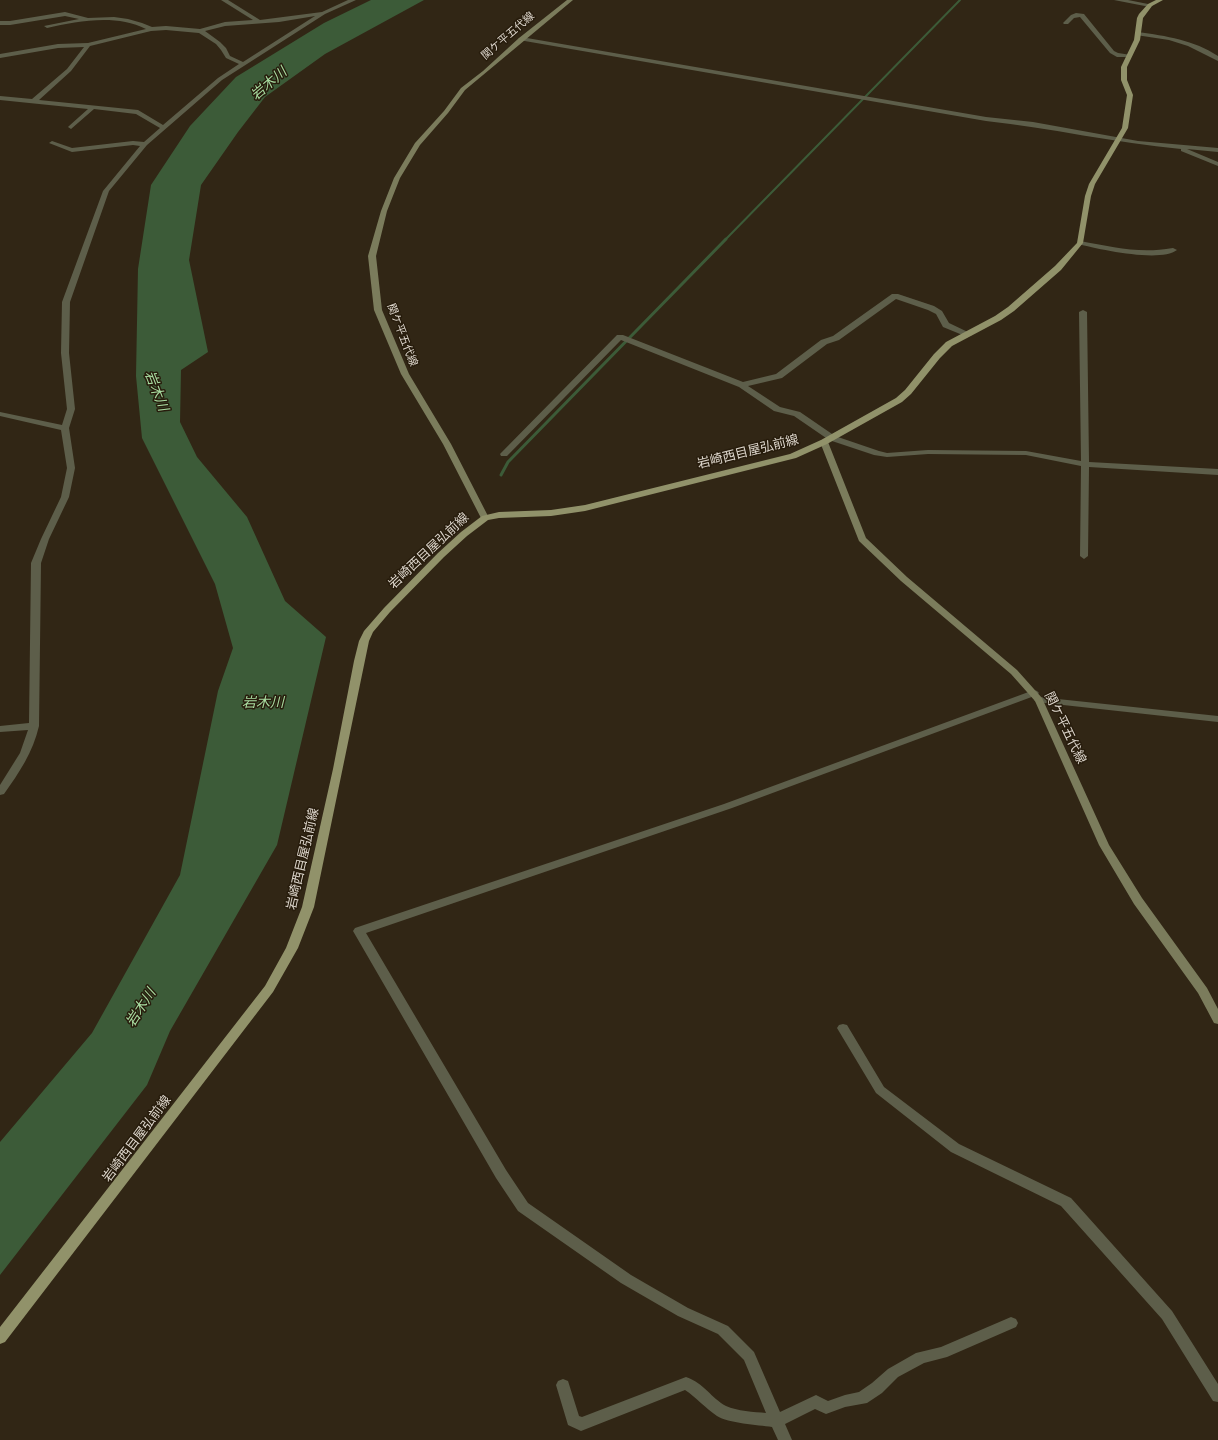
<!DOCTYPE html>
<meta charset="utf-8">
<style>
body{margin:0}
canvas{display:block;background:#312615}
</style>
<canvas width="1218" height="1440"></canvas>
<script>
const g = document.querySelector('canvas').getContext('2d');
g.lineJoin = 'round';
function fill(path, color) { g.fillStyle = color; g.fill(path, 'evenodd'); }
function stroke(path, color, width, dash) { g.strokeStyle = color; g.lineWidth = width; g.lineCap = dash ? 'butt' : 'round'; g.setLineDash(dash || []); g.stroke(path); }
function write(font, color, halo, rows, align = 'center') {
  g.font = font + ' "Noto Sans","Noto Sans JP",sans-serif'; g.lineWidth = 3; g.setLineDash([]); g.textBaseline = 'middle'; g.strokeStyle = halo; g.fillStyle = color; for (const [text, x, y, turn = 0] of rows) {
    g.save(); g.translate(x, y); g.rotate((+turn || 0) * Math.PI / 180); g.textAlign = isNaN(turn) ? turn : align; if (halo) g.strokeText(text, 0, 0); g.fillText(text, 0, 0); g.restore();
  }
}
const water = new Path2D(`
 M 371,0 L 424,0 L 325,54 L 265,97 L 238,132 L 201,185 L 189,260 L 208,352 L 181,370 L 180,422 L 197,457 L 247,517 L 285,601 L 326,637 L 277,845 L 170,1031 L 147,1085 L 0,1275 L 0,1142 L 92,1033 L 180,875 L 218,691 L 233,648 L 215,584 L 142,438 L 136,376 L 138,269 L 151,185 L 190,126 L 236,77 L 324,23 Z`);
const streamFar1 = new Path2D(`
 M 725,240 L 960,0`);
const stream = new Path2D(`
 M 501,475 L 508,462 L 726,239`);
const street = new Path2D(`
 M 221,0 L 228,0 L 260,20 L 322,12 L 348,0 L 356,0 L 325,14 L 222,80 L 147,145 L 109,191 L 70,302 L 69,353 L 75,409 L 69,428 L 75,468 L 69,497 L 49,539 L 41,563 L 39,726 C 33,752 19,773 4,794 L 0,795 L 0,785 L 20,753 L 28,730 L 0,732 L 0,726 L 29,723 L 31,563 L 41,539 L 61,497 L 67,468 L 61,430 L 0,416 L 0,412 L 62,425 L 67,409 L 61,353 L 62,302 L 103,191 L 140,146 L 133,145 L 72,152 L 49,143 L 52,141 L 72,148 L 133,141 L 144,142 L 160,128 L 136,114 L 94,109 L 71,129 L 68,127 L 69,126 L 88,109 L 0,100 L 0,96 L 32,99 L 67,69 L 84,47 L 58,48 L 0,58 L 0,54 L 58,44 L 88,43 L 146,29 C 116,14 78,21 47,28 L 44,26 L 79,19 L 65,16 L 10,25 L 0,25 L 0,21 L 10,21 L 65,12 L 88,18 L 114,17 L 128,19 L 142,23 L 152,27 L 166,26 L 200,29 L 225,22 L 253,20 ZM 315,16 L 243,62 L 230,56 L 226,48 L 220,42 L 205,31 L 225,26 L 279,22 ZM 166,30 L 199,33 L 216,44 L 221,50 L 226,58 L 239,64 L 218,78 L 163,125 L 138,110 L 39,100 L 71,71 L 90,46 L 151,31 Z
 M 1114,0 L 1128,0 L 1153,5 L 1150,7 Z
 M 1076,13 L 1084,14 L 1114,51 L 1118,53 L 1131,55 L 1131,57 L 1117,57 L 1110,53 L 1080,17 L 1074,18 L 1068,24 L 1064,24 L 1063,23 L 1071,15 Z
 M 1138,32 C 1166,36 1194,40 1218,56 L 1218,61 L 1188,46 L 1169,40 L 1136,35 L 1136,33 Z
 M 521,37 L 986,117 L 1033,122 L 1138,141 L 1218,148 L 1218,152 L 1187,149 L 1218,162 L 1218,166 L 1181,151 L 1181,149 C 1115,143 1051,128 986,121 L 519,40 L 518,39 Z
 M 1080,241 C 1113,247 1139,254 1173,248 L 1177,250 C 1160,263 1098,249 1078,244 L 1077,243 Z
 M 892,294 L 898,294 L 934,306 L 942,311 L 949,323 L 972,334 L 971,336 L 965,336 L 943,327 L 936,314 L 928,310 L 896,299 L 839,340 L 827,344 L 782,378 L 748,386 L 780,407 L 800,412 L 835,436 L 879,451 L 887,453 L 928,450 L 1026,451 L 1081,461 L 1079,312 L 1083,310 L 1087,312 L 1089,462 L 1218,469 L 1218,475 L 1089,467 L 1088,556 L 1084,559 L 1080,556 L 1081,466 L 1026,455 L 928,454 L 887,457 L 874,455 L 829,440 L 794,416 L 774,411 L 739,387 L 621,340 L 507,456 L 501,456 L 500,454 L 617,335 L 623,335 L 743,382 L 776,374 L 821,340 L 833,336 Z
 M 1034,690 L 1037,691 L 1039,693 L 1037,695 L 732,808 L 366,933 L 506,1170 L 528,1203 L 631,1275 L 688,1308 L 728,1326 L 754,1352 L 780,1412 L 816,1395 L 828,1401 L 845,1395 L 859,1392 L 872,1383 L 888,1369 L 916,1353 L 941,1347 L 1011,1317 L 1016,1319 L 1018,1323 L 1016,1327 L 947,1357 L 924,1363 L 898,1377 L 882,1393 L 867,1403 L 845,1407 L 826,1414 L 815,1409 L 785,1424 L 792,1440 L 778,1440 L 772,1427 C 758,1425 728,1423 717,1416 C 705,1408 696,1397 685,1390 L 581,1431 L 568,1425 L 556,1385 L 558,1381 L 563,1379 L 568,1381 L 579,1416 L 582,1417 L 686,1377 C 704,1383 711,1398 726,1406 C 737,1411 754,1412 766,1413 L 744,1360 L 718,1334 L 678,1316 L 621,1283 L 518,1211 L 496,1178 L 353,931 L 355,928 L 724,804 Z
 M 1039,697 L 1218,716 L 1218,722 L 1036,702 L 1034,700 L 1036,698 Z
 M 843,1024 L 847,1025 L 884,1087 L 959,1144 L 1071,1198 L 1172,1311 L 1218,1384 L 1218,1402 L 1213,1401 L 1162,1319 L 1061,1206 L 951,1152 L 876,1093 L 837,1028 L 839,1025 Z`);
const secondary = new Path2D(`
 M 567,0 L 573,0 L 465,90 L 448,113 L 420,145 L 400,178 L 387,211 L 376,256 L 382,310 L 409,374 L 451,444 L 489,518 L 485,521 L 481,518 L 443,444 L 401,374 L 374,310 L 368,256 L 381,211 L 394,178 L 415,143 L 444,111 L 461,88 L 483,71 L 519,38 Z
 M 821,440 L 824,440 L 828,442 L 866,538 L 907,577 L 1017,670 L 1042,698 L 1109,845 L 1142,898 L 1207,988 L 1218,1009 L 1218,1024 L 1214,1023 L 1198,993 L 1134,904 L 1099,845 L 1035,701 L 1011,674 L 901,581 L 859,541 L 820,442 Z`);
const primary = new Path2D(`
 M 1156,0 L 1163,0 L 1152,6 L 1143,18 L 1140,40 L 1127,67 L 1127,80 L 1133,95 L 1128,128 L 1095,184 L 1091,196 L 1083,243 L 1061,270 L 1014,311 L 1001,320 L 952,346 L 940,358 L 911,394 L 902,402 L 827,444 L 796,458 L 585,511 L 551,516 L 499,518 L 488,520 L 467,536 L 444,557 L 390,612 L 373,632 L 369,641 L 314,907 L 298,948 L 273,992 L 5,1342 L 0,1344 L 0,1327 L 265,986 L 286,948 L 302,907 L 333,769 L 354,661 L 359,641 L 364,631 L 384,608 L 438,553 L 461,532 L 482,516 L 499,512 L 551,510 L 585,505 L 790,454 L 821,440 L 896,398 L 905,390 L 934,354 L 946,342 L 995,316 L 1008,307 L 1055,266 L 1077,243 L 1085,196 L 1089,184 L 1122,128 L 1127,95 L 1121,80 L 1121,67 L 1134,40 L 1137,18 L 1139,14 L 1148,4 Z`);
const farStreetnames = [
 ["関ケ平五代線",508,36,-41],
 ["関ケ平五代線",402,335,69]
];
const streetNames = [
 ["岩崎西目屋弘前線",748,452,-14],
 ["岩崎西目屋弘前線",429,551,-43],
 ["関ケ平五代線",1065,728,64],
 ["岩崎西目屋弘前線",303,859,-77],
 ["岩崎西目屋弘前線",137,1139,-53]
];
const waterNames = [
 ["岩木川",269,84,-41],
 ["岩木川",156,391,69],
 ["岩木川",263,703],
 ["岩木川",141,1008,-57]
];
fill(water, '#3c5b38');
stroke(streamFar1, '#3c5b38', 2);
stroke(stream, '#3c5b38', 3);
fill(street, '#5d5e4a');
fill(secondary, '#7b7c5c');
fill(primary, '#91926a');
write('11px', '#ddd6cc', '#271c0c', farStreetnames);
write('13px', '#ddd6cc', '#271c0c', streetNames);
write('italic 14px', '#a8dca0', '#271c0c', waterNames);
</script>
